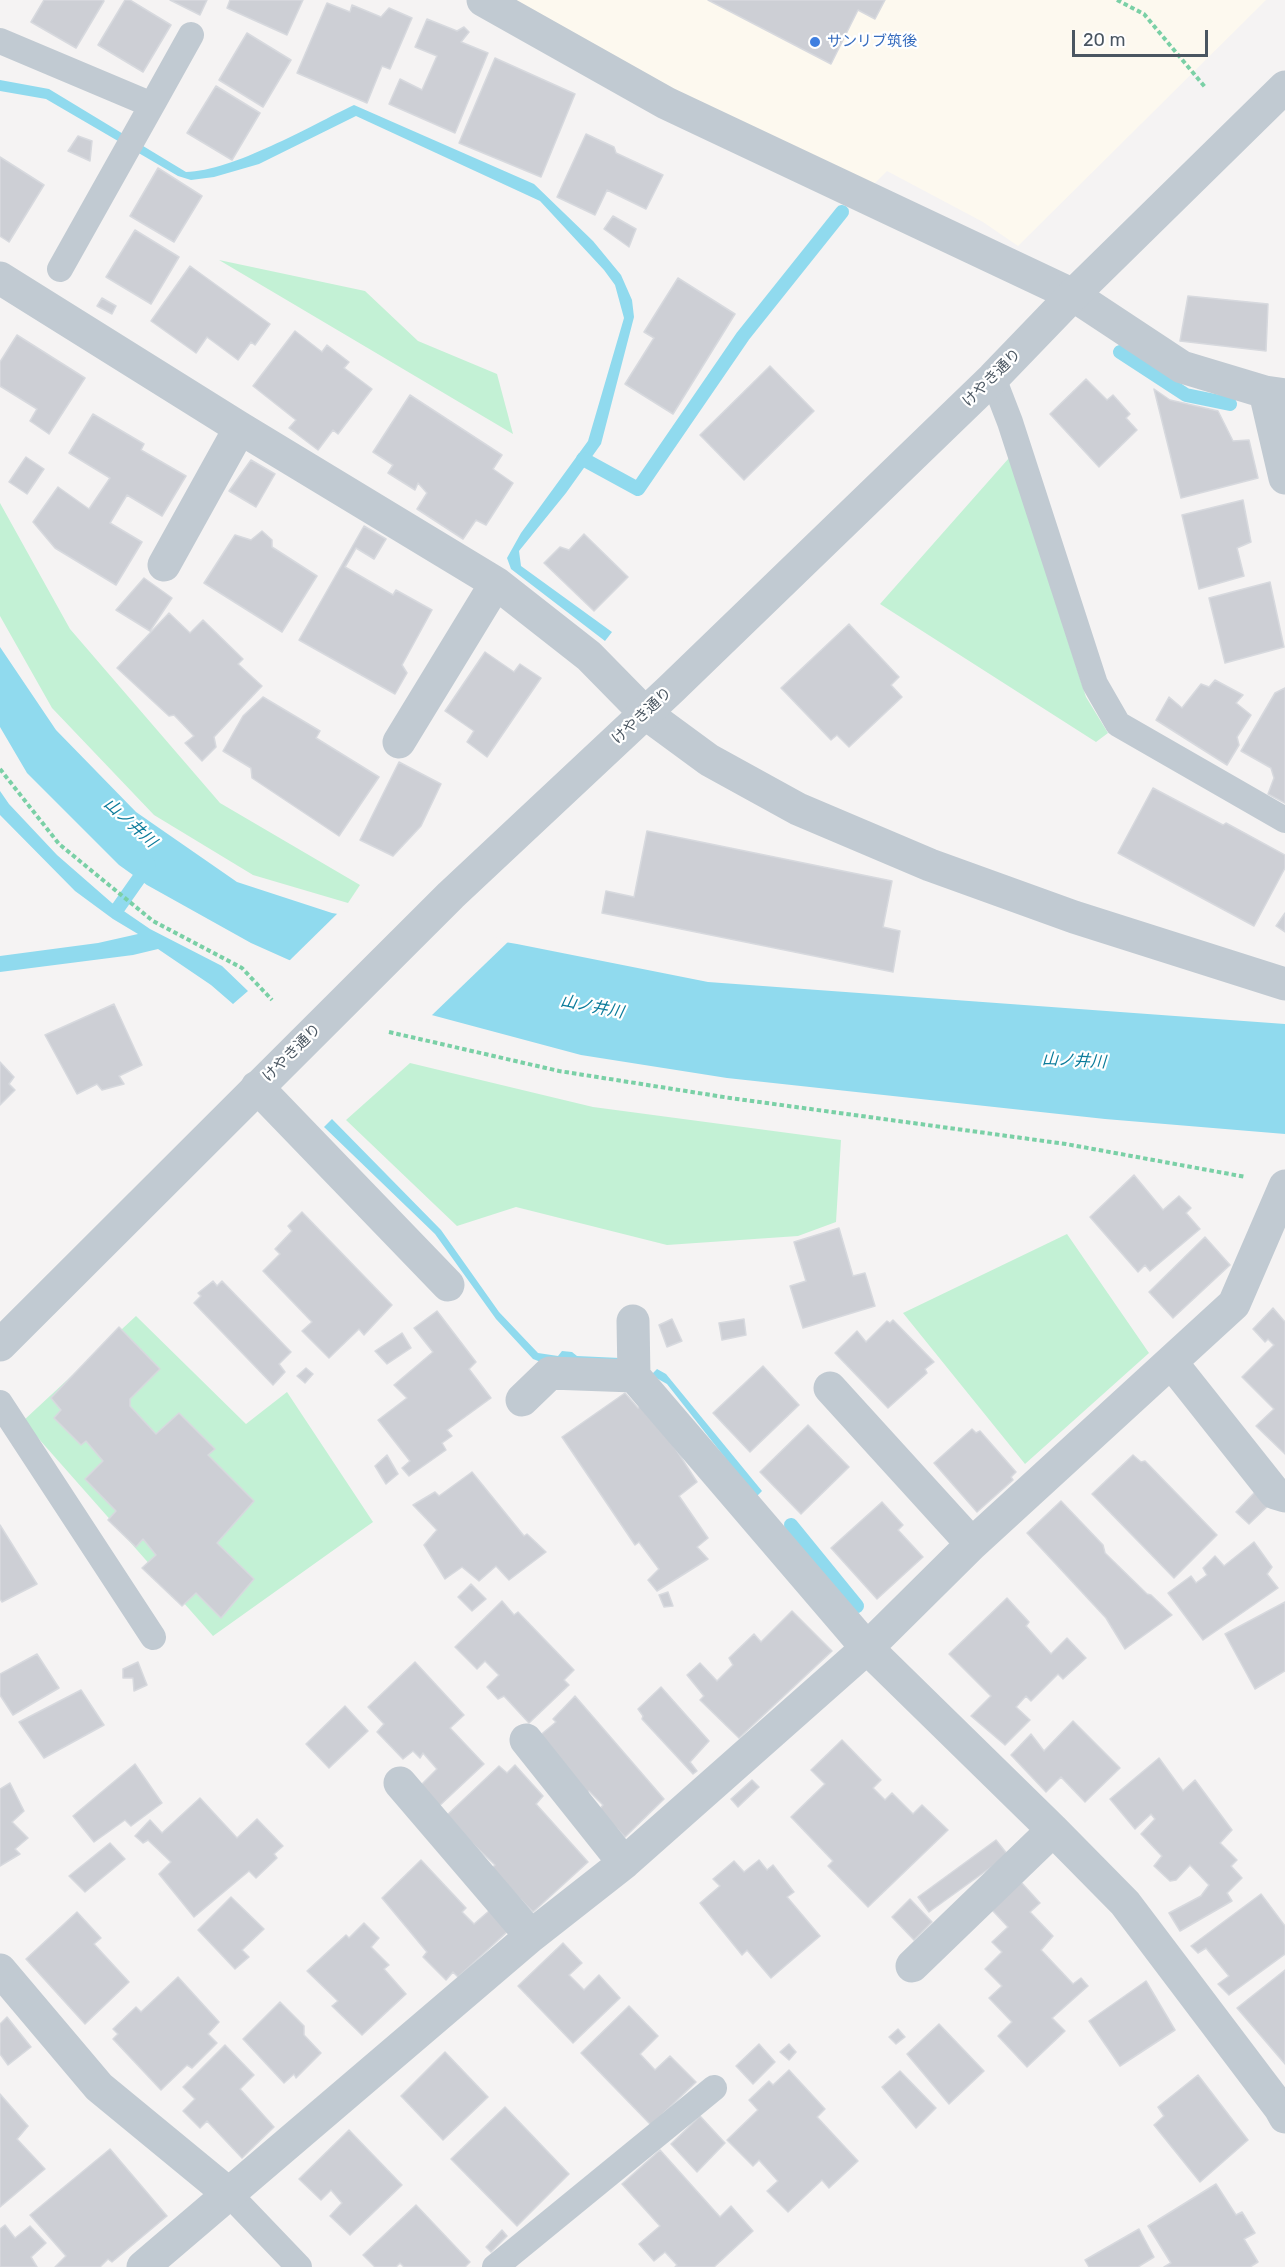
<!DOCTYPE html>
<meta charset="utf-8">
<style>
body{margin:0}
#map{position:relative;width:1285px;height:2267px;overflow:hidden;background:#f5f3f3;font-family:Rubik,sans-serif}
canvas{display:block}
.scale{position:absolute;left:1072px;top:30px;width:136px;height:27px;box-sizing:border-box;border:3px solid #4a5661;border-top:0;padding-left:8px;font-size:18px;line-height:21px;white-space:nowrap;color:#4a5661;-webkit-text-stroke:4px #fff;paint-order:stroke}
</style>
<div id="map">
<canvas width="1285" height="2267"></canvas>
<div class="scale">20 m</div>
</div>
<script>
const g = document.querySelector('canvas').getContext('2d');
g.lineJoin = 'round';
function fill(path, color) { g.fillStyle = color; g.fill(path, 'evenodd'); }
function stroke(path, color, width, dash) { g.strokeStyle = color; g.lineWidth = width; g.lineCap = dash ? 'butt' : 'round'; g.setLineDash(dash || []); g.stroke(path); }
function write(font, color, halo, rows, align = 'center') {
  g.font = font + ' Rubik,"Noto Sans JP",sans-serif'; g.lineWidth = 4.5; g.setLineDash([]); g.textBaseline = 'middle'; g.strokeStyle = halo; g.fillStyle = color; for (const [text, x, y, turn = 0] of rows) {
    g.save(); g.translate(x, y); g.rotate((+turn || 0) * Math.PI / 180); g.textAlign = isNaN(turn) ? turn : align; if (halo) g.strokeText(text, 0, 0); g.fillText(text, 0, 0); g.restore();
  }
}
const commercial = new Path2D(`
 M 512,0 L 1266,0 L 1018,246 L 983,222 L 887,171 L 871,187 L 659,82 Z`);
const green = new Path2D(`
 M 219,260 L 365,291 L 418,341 L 497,374 L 513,434 Z
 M 1009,458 L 1086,697 L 1108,733 L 1096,742 L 880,604 Z
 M 0,503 L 70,629 L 220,803 L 360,885 L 348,903 L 253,875 L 154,815 L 52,708 L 0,616 Z
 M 410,1063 L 593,1107 L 841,1140 L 836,1222 L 798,1236 L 667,1245 L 516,1207 L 457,1226 L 346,1120 Z
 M 1067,1234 L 1149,1353 L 1025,1464 L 903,1313 Z
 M 136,1316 L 246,1424 L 287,1392 L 373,1522 L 213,1636 L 23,1421 Z`);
const water = new Path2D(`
 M 0,80 L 49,89 L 186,172 C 233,171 310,126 354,105 L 534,184 L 593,241 L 621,275 L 632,300 L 634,317 L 601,444 L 566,493 L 519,551 L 521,566 L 612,632 L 605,641 L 511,569 L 507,558 L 521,533 L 588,441 L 624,318 L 615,285 L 604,270 L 540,201 L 356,116 L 259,164 L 214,177 L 191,180 L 178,176 L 46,99 L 0,91 Z
 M 0,647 L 56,730 L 136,812 L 237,882 L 332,913 L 517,944 L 708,982 L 1285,1024 L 1285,1134 L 1105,1119 L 727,1078 L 581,1055 L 383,1002 L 251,943 L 147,885 L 119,865 L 27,773 L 0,727 Z
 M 0,791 L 9,804 L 57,855 L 112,903 L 150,929 L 222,966 L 248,991 L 233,1004 L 211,985 L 158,949 L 133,955 L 0,972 L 0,956 L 98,943 L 138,934 L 113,919 L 75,891 L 0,815 Z
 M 332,1119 L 441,1230 L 499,1312 L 538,1353 L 558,1356 L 562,1351 L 572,1352 L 577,1356 L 620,1358 L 620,1364 L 546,1364 L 533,1359 L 496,1319 L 435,1234 L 324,1127 Z
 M 657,1369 L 666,1374 L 762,1491 L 756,1497 L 667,1384 L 651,1375 Z`);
const pier = new Path2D(`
 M 340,911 L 510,940 L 430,1017 L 382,1005 L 288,962 Z`);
const stream = new Path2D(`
 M 1120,352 L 1186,395 L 1230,404
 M 583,459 L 638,489 L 743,336 L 842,212
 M 116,911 L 149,864
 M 791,1525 L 857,1606`);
const building = new Path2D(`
 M 44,0 L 102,0 L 104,1 L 76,48 L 31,22 Z
 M 125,0 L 130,0 L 171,25 L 143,72 L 98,45 Z
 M 170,0 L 207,0 L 200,15 Z
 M 230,0 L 303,0 L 287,35 L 227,8 Z
 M 708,0 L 885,0 L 875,19 L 858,10 L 831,64 Z
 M 327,3 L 350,12 L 352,5 L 381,17 L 389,8 L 412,18 L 390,69 L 382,66 L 367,103 L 297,73 Z
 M 427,19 L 457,31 L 464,27 L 469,32 L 461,42 L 488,53 L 455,133 L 389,104 L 400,79 L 422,90 L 437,56 L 415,47 Z
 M 247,33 L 291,60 L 263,107 L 219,80 Z
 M 495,58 L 575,94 L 541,177 L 459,143 Z
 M 216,86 L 260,113 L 232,160 L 187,133 Z
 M 586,134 L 614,147 L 616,153 L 663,175 L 646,209 L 607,190 L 595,215 L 557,197 Z
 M 78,136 L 92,141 L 90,161 L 68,151 Z
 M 0,157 L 44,185 L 9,242 L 0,236 Z
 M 158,168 L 202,196 L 174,242 L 130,216 Z
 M 613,216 L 636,229 L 629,247 L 604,229 Z
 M 135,230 L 179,257 L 151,304 L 106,277 Z
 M 190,266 L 270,324 L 255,345 L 251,342 L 238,360 L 207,337 L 196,353 L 151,321 Z
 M 678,278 L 735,314 L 673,414 L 625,384 L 654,338 L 644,332 Z
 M 1188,296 L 1268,304 L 1266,351 L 1180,341 Z
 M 102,298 L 116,306 L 112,314 L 97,306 Z
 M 295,331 L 322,352 L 327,345 L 349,362 L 344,368 L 372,389 L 338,434 L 333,430 L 318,450 L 289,428 L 296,420 L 253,386 Z
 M 17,335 L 85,378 L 49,434 L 30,421 L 37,409 L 0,386 L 0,362 Z
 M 770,366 L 814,411 L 744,480 L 700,435 Z
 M 1086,379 L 1107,400 L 1113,395 L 1130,414 L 1126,418 L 1137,430 L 1099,467 L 1050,414 Z
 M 1154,389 L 1170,400 L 1218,411 L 1233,441 L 1249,440 L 1258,478 L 1181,498 Z
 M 410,395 L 502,455 L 493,469 L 513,483 L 486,525 L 476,520 L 463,539 L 417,509 L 427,493 L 418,483 L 415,490 L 388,473 L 393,465 L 373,452 Z
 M 93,414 L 144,444 L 141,450 L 186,476 L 162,516 L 127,495 L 110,523 L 142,542 L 116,585 L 55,548 L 33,522 L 58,487 L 89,509 L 110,478 L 69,453 Z
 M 26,457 L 44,469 L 27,494 L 9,482 Z
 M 251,460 L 275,474 L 256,507 L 229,491 Z
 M 1243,500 L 1251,542 L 1237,548 L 1244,576 L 1199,589 L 1182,515 Z
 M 364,526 L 386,539 L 374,559 L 356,548 L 345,567 L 393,595 L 396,590 L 432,610 L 402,665 L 407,673 L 395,694 L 299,640 Z
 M 262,531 L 272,540 L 272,547 L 317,576 L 282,632 L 204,583 L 235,535 L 251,540 Z
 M 584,534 L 628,577 L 594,611 L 544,563 L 560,547 L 569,550 Z
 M 144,578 L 172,598 L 150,631 L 116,610 Z
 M 1270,582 L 1284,647 L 1225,663 L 1209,598 Z
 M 169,613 L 190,633 L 203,620 L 243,659 L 238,664 L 262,686 L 214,737 L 216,747 L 202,761 L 185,743 L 194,736 L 174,715 L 169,716 L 117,668 Z
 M 849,624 L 899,677 L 891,685 L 902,697 L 849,747 L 837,735 L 831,740 L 781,688 Z
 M 485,652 L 514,672 L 520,664 L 541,678 L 487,757 L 467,742 L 474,731 L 445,711 Z
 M 1215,680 L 1243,695 L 1236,703 L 1251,715 L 1237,737 L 1239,745 L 1227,765 L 1156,720 L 1169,697 L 1182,708 L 1201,684 L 1209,687 Z
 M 1285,688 L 1285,803 L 1268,794 L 1274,778 L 1271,768 L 1241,751 L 1275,693 Z
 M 263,697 L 320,731 L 316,738 L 379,777 L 339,836 L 252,778 L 251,768 L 223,751 L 243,716 Z
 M 399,762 L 441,784 L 421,826 L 393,856 L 360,840 Z
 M 1153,788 L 1223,825 L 1226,823 L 1285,855 L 1285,868 L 1254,926 L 1118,853 Z
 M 647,831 L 892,881 L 883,927 L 900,931 L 893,972 L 602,913 L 606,891 L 634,897 Z
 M 1285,913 L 1285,932 L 1276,926 Z
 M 114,1004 L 142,1065 L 119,1076 L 124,1084 L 102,1090 L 97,1084 L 77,1094 L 45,1035 Z
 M 0,1062 L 14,1077 L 9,1084 L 15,1090 L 0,1105 Z
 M 1134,1175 L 1163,1210 L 1179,1196 L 1191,1208 L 1186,1213 L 1200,1229 L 1150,1271 L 1145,1265 L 1138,1272 L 1090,1217 Z
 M 302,1212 L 392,1305 L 364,1335 L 359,1329 L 329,1358 L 302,1331 L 312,1322 L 263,1271 L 280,1254 L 275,1249 L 292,1231 L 288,1226 Z
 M 839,1228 L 853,1276 L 865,1273 L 875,1306 L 803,1328 L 790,1286 L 806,1281 L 794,1242 Z
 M 1205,1237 L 1230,1265 L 1173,1318 L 1149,1292 Z
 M 213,1281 L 217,1286 L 222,1281 L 291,1352 L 279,1364 L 285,1372 L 273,1385 L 194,1303 L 201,1296 L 198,1293 Z
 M 1273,1308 L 1285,1322 L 1285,1454 L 1256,1426 L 1274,1409 L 1242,1377 L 1274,1345 L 1268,1339 L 1265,1342 L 1253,1329 Z
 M 437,1311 L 476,1362 L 469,1369 L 491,1398 L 447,1430 L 452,1436 L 442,1443 L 446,1450 L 409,1476 L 402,1468 L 410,1461 L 378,1420 L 407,1398 L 394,1385 L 433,1352 L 414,1328 Z
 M 672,1319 L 682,1341 L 667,1347 L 659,1325 Z
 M 744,1319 L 746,1335 L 722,1340 L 719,1323 Z
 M 893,1320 L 934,1362 L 925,1369 L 927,1373 L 888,1408 L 835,1353 L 857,1331 L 866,1342 L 887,1321 L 890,1323 Z
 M 119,1327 L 160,1369 L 130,1399 L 130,1406 L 156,1434 L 179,1413 L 215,1449 L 208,1455 L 254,1501 L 217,1543 L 254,1579 L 221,1618 L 196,1593 L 182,1606 L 142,1568 L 156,1555 L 143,1539 L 136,1547 L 108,1520 L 116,1511 L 85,1479 L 103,1461 L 86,1441 L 81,1445 L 54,1418 L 61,1410 L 51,1398 Z
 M 402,1333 L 411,1348 L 387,1364 L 375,1351 Z
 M 763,1366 L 799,1405 L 750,1452 L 713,1413 Z
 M 306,1368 L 313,1374 L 305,1383 L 297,1376 Z
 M 625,1393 L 638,1408 L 646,1403 L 697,1482 L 679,1496 L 708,1538 L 697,1547 L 708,1559 L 657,1591 L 648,1580 L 659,1569 L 639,1542 L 635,1545 L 562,1437 Z
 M 808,1425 L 849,1467 L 801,1514 L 760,1472 Z
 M 972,1429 L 976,1433 L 980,1431 L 1016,1472 L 1011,1477 L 1013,1480 L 977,1512 L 934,1463 Z
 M 387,1455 L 398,1474 L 386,1484 L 375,1466 Z
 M 1133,1455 L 1141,1462 L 1145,1461 L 1217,1535 L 1174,1578 L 1092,1494 Z
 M 472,1472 L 524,1536 L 527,1534 L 546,1552 L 509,1580 L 496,1566 L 479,1581 L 462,1567 L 445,1579 L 424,1545 L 437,1530 L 413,1505 L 435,1492 L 439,1496 Z
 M 1256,1491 L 1270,1504 L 1249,1524 L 1236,1512 Z
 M 1061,1501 L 1103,1545 L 1105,1553 L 1147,1594 L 1151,1595 L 1172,1615 L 1125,1649 L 1106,1618 L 1027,1533 Z
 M 882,1502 L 903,1525 L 898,1530 L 923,1557 L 877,1599 L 831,1548 Z
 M 0,1525 L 37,1584 L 2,1602 L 0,1599 Z
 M 1254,1542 L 1272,1567 L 1267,1574 L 1278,1588 L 1203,1640 L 1168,1593 L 1191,1576 L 1196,1583 L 1207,1575 L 1203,1568 L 1215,1556 L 1224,1566 Z
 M 471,1584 L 486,1599 L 472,1611 L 458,1597 Z
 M 668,1592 L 673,1606 L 664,1607 L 659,1595 Z
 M 1007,1598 L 1029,1622 L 1026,1626 L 1051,1654 L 1067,1638 L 1086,1658 L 1063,1679 L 1058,1674 L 1031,1701 L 1026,1696 L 1016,1707 L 1030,1720 L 1005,1745 L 971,1716 L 991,1696 L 949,1654 Z
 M 502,1601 L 514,1615 L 518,1612 L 574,1670 L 564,1680 L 569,1685 L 529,1723 L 504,1696 L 498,1699 L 487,1687 L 499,1675 L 485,1661 L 477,1669 L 455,1647 Z
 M 1285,1602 L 1285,1671 L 1255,1689 L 1225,1634 Z
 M 792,1611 L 832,1651 L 739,1738 L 700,1700 L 704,1696 L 687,1675 L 700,1663 L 717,1681 L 733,1665 L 729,1658 L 754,1634 L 761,1642 Z
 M 37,1654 L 59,1688 L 13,1715 L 0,1695 L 0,1674 Z
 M 138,1662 L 147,1685 L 134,1691 L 133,1678 L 123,1678 L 123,1669 Z
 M 415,1662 L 464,1715 L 450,1728 L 484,1764 L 437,1808 L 419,1787 L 437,1769 L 423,1753 L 420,1758 L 413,1751 L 403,1759 L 377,1732 L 384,1724 L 368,1707 Z
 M 661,1687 L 709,1741 L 690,1762 L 697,1771 L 693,1774 L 642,1719 L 643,1716 L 638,1709 Z
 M 81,1690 L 104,1725 L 44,1758 L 19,1722 Z
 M 575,1696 L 664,1799 L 625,1837 L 599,1810 L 603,1805 L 589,1791 L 585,1796 L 538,1737 L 556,1722 L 553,1719 Z
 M 345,1706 L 368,1731 L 329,1768 L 306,1744 Z
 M 1073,1721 L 1120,1768 L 1085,1802 L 1061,1777 L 1046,1792 L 1011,1755 L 1031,1734 L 1044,1751 Z
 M 842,1740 L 881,1780 L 873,1788 L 885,1800 L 892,1793 L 913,1814 L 922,1805 L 948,1830 L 868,1907 L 828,1866 L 833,1861 L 791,1817 L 825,1784 L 811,1770 Z
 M 1159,1758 L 1183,1791 L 1195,1780 L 1232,1830 L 1220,1843 L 1237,1860 L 1231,1866 L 1242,1878 L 1227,1893 L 1232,1901 L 1180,1931 L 1169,1913 L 1201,1896 L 1209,1885 L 1190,1865 L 1176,1880 L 1170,1881 L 1154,1866 L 1162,1856 L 1141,1834 L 1155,1819 L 1151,1814 L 1135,1829 L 1110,1799 Z
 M 135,1764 L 162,1803 L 131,1826 L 125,1820 L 94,1842 L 73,1816 Z
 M 515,1765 L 543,1796 L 536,1804 L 588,1862 L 533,1912 L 491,1869 L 495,1865 L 445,1817 L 499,1766 L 507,1773 Z
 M 752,1780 L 759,1787 L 738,1807 L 731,1799 Z
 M 10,1783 L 24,1811 L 12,1822 L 28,1838 L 15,1849 L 20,1854 L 0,1866 L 0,1789 Z
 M 200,1798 L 237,1838 L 257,1819 L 283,1846 L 274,1854 L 277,1858 L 256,1878 L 249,1871 L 194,1917 L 159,1874 L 171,1862 L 148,1840 L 143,1843 L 135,1836 L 150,1820 L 162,1833 Z
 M 996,1840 L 1008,1855 L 929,1912 L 918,1897 Z
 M 110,1843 L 125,1859 L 85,1892 L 69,1876 Z
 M 421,1860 L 466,1908 L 462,1912 L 474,1924 L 489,1911 L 508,1931 L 458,1977 L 453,1972 L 446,1980 L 423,1957 L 427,1952 L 382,1898 Z
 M 759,1860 L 767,1870 L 773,1865 L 794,1892 L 787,1897 L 820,1936 L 771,1978 L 747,1950 L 742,1955 L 700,1903 L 720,1886 L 713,1879 L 734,1861 L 744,1872 Z
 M 1020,1881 L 1040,1903 L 1030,1912 L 1053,1936 L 1041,1950 L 1073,1984 L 1081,1978 L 1088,1986 L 1052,2018 L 1065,2031 L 1027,2067 L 998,2036 L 1012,2022 L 989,1998 L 1002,1986 L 985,1969 L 1002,1952 L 992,1942 L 1008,1927 L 992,1910 Z
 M 1261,1894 L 1285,1926 L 1285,1954 L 1229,1995 L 1218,1984 L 1229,1976 L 1206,1948 L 1198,1953 L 1191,1946 Z
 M 231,1897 L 264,1929 L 242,1950 L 249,1957 L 235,1969 L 198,1930 Z
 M 910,1899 L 932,1922 L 914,1940 L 892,1917 Z
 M 77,1912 L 101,1938 L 94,1944 L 129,1982 L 85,2024 L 26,1959 Z
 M 364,1923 L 379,1938 L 371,1947 L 389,1965 L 384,1969 L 406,1994 L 362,2035 L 332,2006 L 338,2001 L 307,1971 L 346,1935 L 349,1938 Z
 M 563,1943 L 582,1963 L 569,1975 L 584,1990 L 599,1975 L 620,1998 L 573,2043 L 518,1986 Z
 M 1285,1970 L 1285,2064 L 1237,2008 Z
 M 178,1977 L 219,2022 L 208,2034 L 217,2043 L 192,2068 L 187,2065 L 161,2090 L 113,2039 L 118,2034 L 113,2029 L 136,2007 L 141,2012 Z
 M 1146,1981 L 1175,2030 L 1120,2066 L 1089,2021 Z
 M 280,2002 L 304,2026 L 304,2035 L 321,2053 L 296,2078 L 294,2074 L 284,2083 L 243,2039 Z
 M 629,2006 L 658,2036 L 640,2054 L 655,2070 L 670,2056 L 696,2082 L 651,2125 L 581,2053 Z
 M 7,2017 L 31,2047 L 8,2065 L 0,2054 L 0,2024 Z
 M 939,2024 L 984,2071 L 949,2104 L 907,2054 Z
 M 898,2029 L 905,2037 L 896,2044 L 889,2037 Z
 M 759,2044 L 775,2062 L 753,2084 L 736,2066 Z
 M 789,2044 L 796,2052 L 789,2060 L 780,2052 Z
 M 225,2045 L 254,2075 L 240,2089 L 274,2127 L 242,2158 L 207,2121 L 200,2128 L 183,2111 L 195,2099 L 183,2087 Z
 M 445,2052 L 488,2097 L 443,2140 L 401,2096 Z
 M 789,2070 L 825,2109 L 817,2117 L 858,2161 L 829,2188 L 822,2180 L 788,2212 L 767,2191 L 778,2181 L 759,2160 L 753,2166 L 727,2140 L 758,2110 L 749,2100 L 769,2081 L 773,2085 Z
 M 900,2071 L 936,2108 L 916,2128 L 882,2087 Z
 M 1198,2075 L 1248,2140 L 1200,2182 L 1154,2125 L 1164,2116 L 1158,2107 Z
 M 0,2094 L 28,2126 L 17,2139 L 45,2169 L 0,2207 Z
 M 505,2107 L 569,2174 L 517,2226 L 451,2159 Z
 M 700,2116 L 725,2143 L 697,2172 L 671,2144 Z
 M 349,2130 L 402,2185 L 350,2235 L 330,2216 L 342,2203 L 331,2190 L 321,2200 L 299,2179 Z
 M 110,2149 L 167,2216 L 112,2262 L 108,2259 L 100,2267 L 55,2267 L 66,2256 L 30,2215 Z
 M 660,2150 L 720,2217 L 731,2206 L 753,2231 L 714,2267 L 675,2267 L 677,2265 L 665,2252 L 654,2261 L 639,2244 L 660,2226 L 622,2184 Z
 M 1216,2184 L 1236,2215 L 1242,2212 L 1255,2233 L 1244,2239 L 1258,2262 L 1250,2267 L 1164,2267 L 1171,2263 L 1148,2226 Z
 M 416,2205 L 470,2262 L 465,2267 L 404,2267 L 400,2263 L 396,2267 L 375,2267 L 363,2255 Z
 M 5,2225 L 15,2238 L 30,2226 L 46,2243 L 31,2257 L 37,2267 L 0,2267 L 0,2229 Z
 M 1139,2229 L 1154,2257 L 1138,2267 L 1089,2267 L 1085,2260 Z
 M 502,2230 L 507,2236 L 491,2252 L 486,2247 Z`);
const path = new Path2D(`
 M 1117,0 L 1144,14 L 1205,87
 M 0,769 L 59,844 L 153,921 L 242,968 L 272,1000
 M 389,1032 L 559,1071 L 730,1098 L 1066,1144 L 1246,1177`);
const service = new Path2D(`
 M 0,41 L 152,105 L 191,35
 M 60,269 L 152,105
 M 993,378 L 1010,422 L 1095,684 L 1118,724 L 1285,820
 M 0,1403 L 153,1637
 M 229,2194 L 299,2267
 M 495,2267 L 714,2088`);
const minor = new Path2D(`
 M 483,0 L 666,103 L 1073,295 L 1182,367 L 1265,392 L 1285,395
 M 0,278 L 240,428 L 496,583 L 589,656 L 645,713 L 709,760 L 798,809 L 930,865 L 1074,917 L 1285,984
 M 1265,392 L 1285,478
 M 164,565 L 240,428
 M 399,742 L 496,583
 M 257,1087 L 448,1285
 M 633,1321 L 634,1376
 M 1171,1362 L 1275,1493 L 1285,1496
 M 830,1388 L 972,1544
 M 522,1400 L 550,1373 L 634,1376 L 867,1648 L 1053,1830 L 1125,1903 L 1280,2108 L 1285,2117
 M 526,1740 L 624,1863
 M 400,1783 L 531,1936
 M 912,1966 L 1053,1830
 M 0,1970 L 99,2087 L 229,2194
 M 143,2267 L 531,1936 L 624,1863 L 867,1648 L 972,1544 L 1234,1304 L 1285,1186`);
const tertiary = new Path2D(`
 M 0,1345 L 451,895 L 671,689 L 993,378 L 1073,295 L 1285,87`);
const markers = [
 [815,42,6,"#3f7fe0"]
];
const shopNames = [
 ["サンリブ筑後",827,42]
];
const streetNames = [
 ["けやき通り",992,378,-45],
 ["けやき通り",642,716,-43],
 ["けやき通り",292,1053,-45]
];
const waterNames = [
 ["山ノ井川",130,823,42],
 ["山ノ井川",592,1007,11],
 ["山ノ井川",1074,1061,3]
];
fill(commercial, '#fdf9ef');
fill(green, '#c3f1d5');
fill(water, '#90daee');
fill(pier, '#f5f3f3');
stroke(stream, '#90daee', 14);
fill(building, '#cdcfd5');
stroke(building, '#d7d9de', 1.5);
stroke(path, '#7ad0a6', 4, [4.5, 3]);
stroke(service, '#c1cad2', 26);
stroke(minor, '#c1cad2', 33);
stroke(tertiary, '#c1cad2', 33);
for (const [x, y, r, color] of markers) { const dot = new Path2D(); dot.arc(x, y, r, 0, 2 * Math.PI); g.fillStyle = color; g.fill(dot); stroke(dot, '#fff', 2); }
write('15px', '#366cbe', '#fff', shopNames, 'left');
write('15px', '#4a5661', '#fff', streetNames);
write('italic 16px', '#0c7c9b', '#fff', waterNames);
</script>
